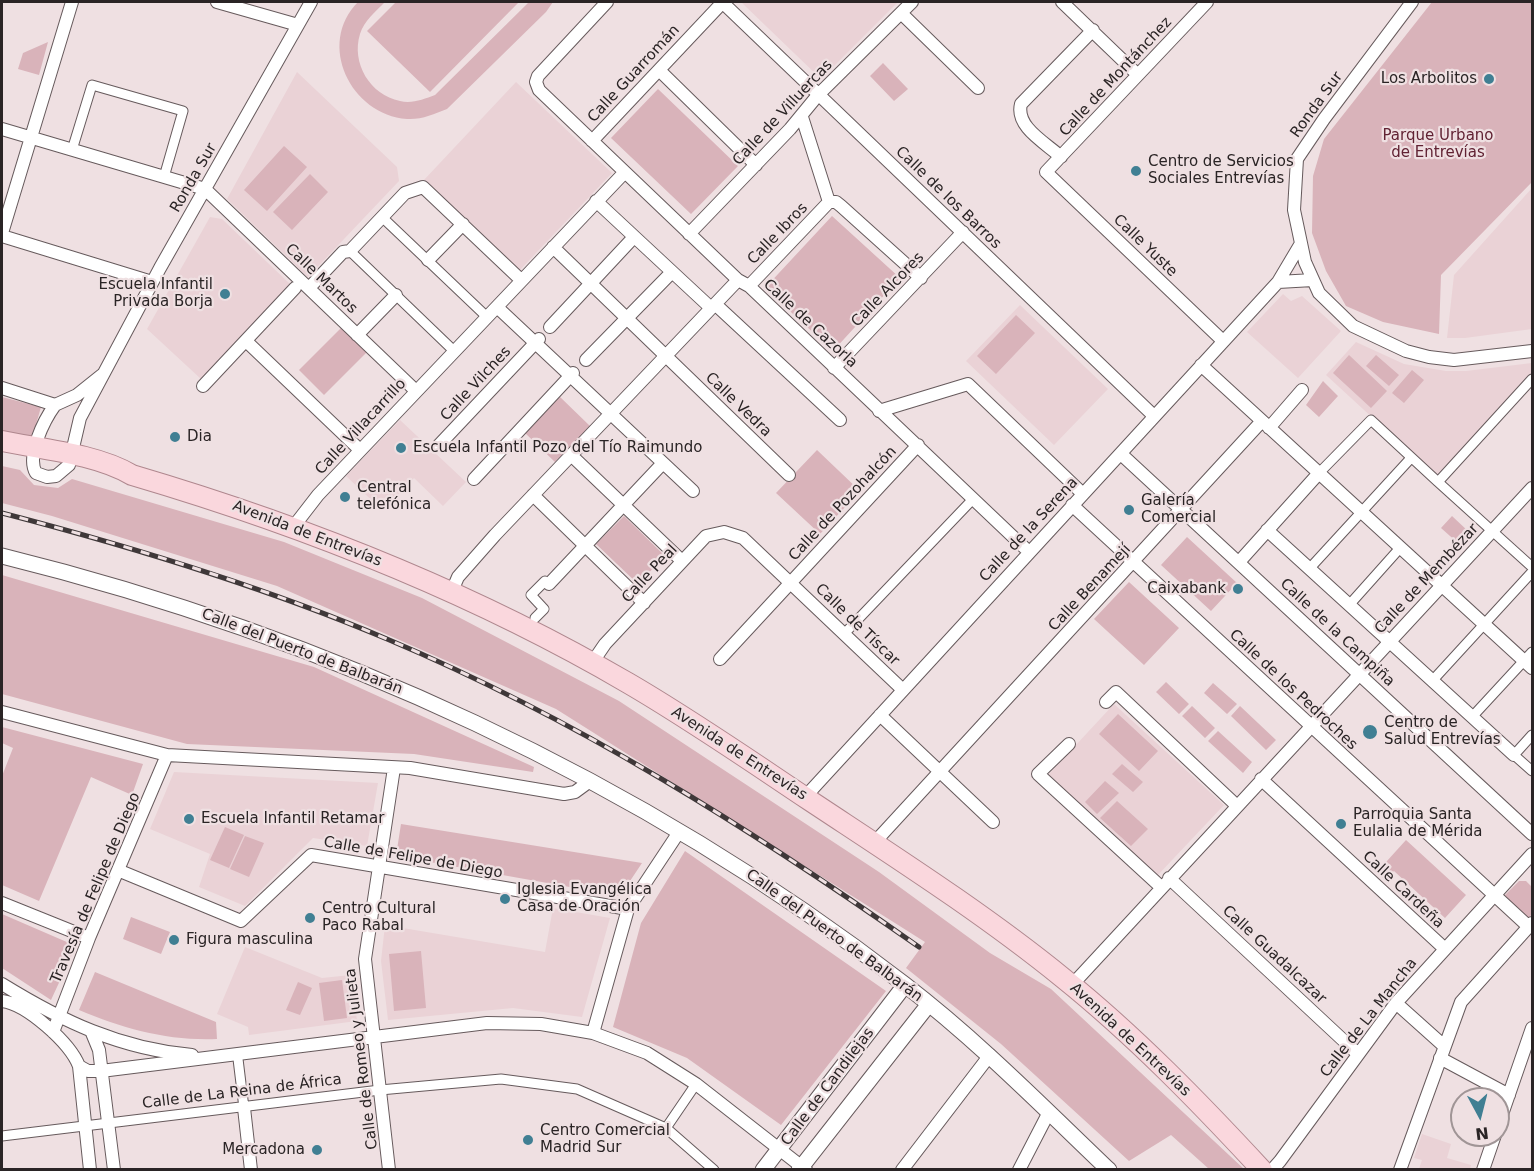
<!DOCTYPE html>
<meta charset="utf-8">
<style>
body{margin:0}
#map{position:relative;width:1534px;height:1171px;overflow:hidden;background:#efe0e2;font-family:"DejaVu Sans",sans-serif}
canvas{display:block}
.frame{position:absolute;inset:0;border:3px solid #2a2425;pointer-events:none}
.north{position:absolute;left:1450px;top:1087px;width:60px;height:60px;box-sizing:border-box;background:#efe0e2;border:2px solid #a09596;border-radius:50%;rotate:173deg;font-size:16px;font-weight:700;line-height:24px;text-align:center;color:#2a2425}
.north::after{content:'';display:block;margin:auto;width:21px;height:27px;background:#407f93;clip-path:polygon(50% 0,100% 100%,50% 72%,0 100%)}
</style>
<div id="map">
<canvas width="1534" height="1171"></canvas>
<div class="frame"></div>
<div class="north">N</div>
</div>
<script>
const g = document.querySelector('canvas').getContext('2d');
g.lineJoin = 'round';
function fill(path, color) { g.fillStyle = color; g.fill(path, 'evenodd'); }
function stroke(path, color, width, dash) { g.strokeStyle = color; g.lineWidth = width; g.lineCap = dash ? 'butt' : 'round'; g.setLineDash(dash || []); g.stroke(path); }
function write(font, color, halo, rows, align = 'center') {
  g.font = font + ' "DejaVu Sans",sans-serif'; g.lineWidth = 4.5; g.setLineDash([]); g.textBaseline = 'middle'; g.strokeStyle = halo; g.fillStyle = color; for (const [text, x, y, turn = 0] of rows) {
    g.save(); g.translate(x, y); g.rotate((+turn || 0) * Math.PI / 180); g.textAlign = isNaN(turn) ? turn : align; if (halo) g.strokeText(text, 0, 0); g.fillText(text, 0, 0); g.restore();
  }
}
const built = new Path2D(`
 M 741,2 L 898,2 L 821,79 Z
 M 297,72 L 397,167 L 399,181 L 308,277 L 227,199 Z
 M 516,82 L 612,173 L 518,272 L 423,181 Z
 M 1532,188 L 1532,329 L 1465,338 L 1447,338 L 1454,275 Z
 M 210,217 L 222,219 L 291,285 L 201,379 L 147,329 Z
 M 1283,294 L 1291,301 L 1302,296 L 1341,331 L 1298,378 L 1247,332 Z
 M 1020,305 L 1108,389 L 1054,445 L 966,361 Z
 M 1356,342 L 1404,364 L 1446,371 L 1466,371 L 1532,363 L 1532,375 L 1438,478 L 1326,375 Z
 M 400,420 L 466,482 L 443,506 L 414,478 L 383,511 L 346,476 Z
 M 1114,704 L 1224,805 L 1157,876 L 1048,775 Z
 M 174,772 L 378,783 L 367,846 L 313,838 L 245,906 L 199,887 L 210,854 L 150,829 Z
 M 553,908 L 610,918 L 582,1017 L 513,1008 L 388,1020 L 381,961 L 385,925 L 545,952 Z
 M 245,947 L 322,978 L 351,975 L 357,1021 L 249,1035 L 248,1027 L 217,1014 Z
 M 1422,1134 L 1451,1144 L 1447,1158 L 1471,1165 L 1470,1169 L 1419,1169 L 1422,1160 L 1414,1158 Z`);
const green = new Path2D(`
 M 358,2 L 385,2 C 376,11 364,21 360,34 C 351,63 370,95 400,101 C 412,104 424,99 435,95 L 529,2 L 553,2 L 546,12 L 447,109 C 434,114 421,120 407,119 C 351,115 316,44 358,2 Z
 M 396,2 L 519,2 L 430,92 L 367,31 Z
 M 1432,2 L 1532,2 L 1532,182 L 1441,275 L 1439,334 L 1383,322 L 1346,306 L 1326,271 L 1312,233 L 1313,176 L 1324,139 Z
 M 48,42 L 39,75 L 18,69 L 23,53 Z
 M 883,63 L 908,89 L 894,101 L 870,76 Z
 M 658,89 L 738,166 L 691,214 L 611,138 Z
 M 284,146 L 307,167 L 267,211 L 244,190 Z
 M 310,174 L 328,192 L 292,230 L 273,212 Z
 M 832,216 L 900,278 L 833,351 L 765,288 Z
 M 1016,315 L 1035,333 L 996,374 L 977,356 Z
 M 342,327 L 367,352 L 324,395 L 299,370 Z
 M 1349,355 L 1387,391 L 1371,408 L 1333,373 Z
 M 1376,355 L 1399,375 L 1389,386 L 1366,366 Z
 M 1412,370 L 1424,380 L 1404,403 L 1392,393 Z
 M 1323,381 L 1338,396 L 1319,417 L 1306,405 Z
 M 559,396 L 590,426 L 555,462 L 524,432 Z
 M 2,397 L 41,407 L 31,442 L 2,435 Z
 M 817,450 L 860,491 L 820,534 L 776,493 Z
 M 2,466 L 20,470 L 34,485 L 58,488 L 72,479 L 284,542 L 422,598 L 619,701 L 879,872 L 990,953 L 1051,989 L 1244,1169 L 1209,1169 L 1171,1135 L 1129,1161 L 1001,1044 L 906,968 L 925,942 L 556,709 L 277,586 L 52,516 L 2,503 Z
 M 624,516 L 665,556 L 638,584 L 596,544 Z
 M 1452,516 L 1469,532 L 1459,544 L 1441,528 Z
 M 1187,537 L 1237,583 L 1211,611 L 1161,565 Z
 M 2,575 L 314,667 L 534,767 L 533,772 L 414,754 L 187,744 L 2,694 Z
 M 1129,582 L 1179,628 L 1144,665 L 1094,619 Z
 M 1166,682 L 1189,704 L 1179,714 L 1156,692 Z
 M 1213,683 L 1237,704 L 1227,714 L 1204,693 Z
 M 1192,706 L 1215,728 L 1205,738 L 1182,716 Z
 M 1240,706 L 1276,740 L 1266,750 L 1231,716 Z
 M 1118,714 L 1158,751 L 1139,771 L 1099,734 Z
 M 2,727 L 143,764 L 132,795 L 91,777 L 39,901 L 2,885 L 2,776 L 13,748 L 2,743 Z
 M 1218,731 L 1252,762 L 1243,773 L 1208,741 Z
 M 1122,764 L 1143,782 L 1133,792 L 1112,774 Z
 M 1105,781 L 1119,793 L 1097,814 L 1085,802 Z
 M 1117,801 L 1148,829 L 1131,846 L 1100,818 Z
 M 401,824 L 642,863 L 620,896 L 396,856 Z
 M 225,827 L 244,835 L 229,868 L 210,860 Z
 M 245,836 L 264,843 L 249,877 L 230,869 Z
 M 1406,840 L 1466,895 L 1445,918 L 1394,871 L 1385,880 L 1377,872 Z
 M 685,851 L 886,991 L 781,1125 L 687,1058 L 613,1027 L 641,923 Z
 M 1519,881 L 1526,881 L 1532,887 L 1532,914 L 1528,919 L 1504,896 Z
 M 2,914 L 76,946 L 51,1000 L 2,968 Z
 M 131,917 L 170,932 L 161,954 L 123,939 Z
 M 421,951 L 426,1008 L 394,1011 L 389,954 Z
 M 95,972 L 216,1022 L 217,1039 C 168,1041 124,1029 79,1010 Z
 M 342,980 L 347,1018 L 324,1021 L 319,983 Z
 M 298,982 L 312,988 L 300,1015 L 286,1010 Z`);
const pedestrian = new Path2D(`
 M 72,150 L 92,85 L 183,111 L 164,177
 M 383,218 L 487,317
 M 350,251 L 454,351
 M 1319,473 L 1371,420 L 1438,482 L 1532,379
 M 1438,482 L 1532,567
 M 1310,568 L 1411,458
 M 1350,604 L 1400,548
 M 535,618 L 544,609 L 531,595 L 545,581
 M 844,634 L 973,499
 M 1433,680 L 1532,572
 M 1472,717 L 1532,652
 M 1532,735 L 1514,755 L 1532,771
 M 238,1059 L 244,1108
 M 666,1128 L 696,1084
 M 2,1136 L 380,1090 L 501,1079 L 577,1089 L 666,1128 L 714,1170`);
const minor = new Path2D(`
 M 217,2 L 298,25
 M 607,2 L 538,76 L 536,82 L 539,90 L 738,280 L 749,286 L 1028,551
 M 722,2 L 1154,416
 M 1062,2 L 1138,75
 M 1207,2 L 1046,172 L 1223,341
 M 1412,2 L 1324,119 L 1297,159 L 1294,210 L 1305,262 L 1319,293 L 1353,326 L 1406,351 L 1429,357 L 1454,360 L 1532,351
 M 901,13 L 978,88
 M 659,70 L 756,165
 M 802,117 L 829,202
 M 2,129 L 205,189 L 416,391
 M 592,141 L 723,2
 M 1061,157 C 1046,143 1015,127 1021,104 L 1093,30
 M 596,201 L 711,308
 M 829,202 L 836,202 L 841,206 L 921,278
 M 2,233 L 72,2
 M 689,234 L 790,129 L 818,95 L 912,2
 M 2,236 L 152,282
 M 553,247 L 789,475
 M 428,260 L 463,224
 M 1278,282 L 1313,280
 M 749,286 L 829,202
 M 309,288 L 343,252 L 350,251 L 405,193 L 423,187 L 521,280
 M 715,304 L 840,420
 M 497,307 L 693,491
 M 550,327 L 634,237
 M 357,335 L 396,295
 M 246,341 L 360,450
 M 586,360 L 672,272
 M 1201,365 L 1532,668
 M 834,368 L 963,232
 M 203,386 L 295,288
 M 2,388 L 55,405 L 77,395 L 102,375
 M 55,405 C 44,420 26,456 36,473 L 47,477 L 56,476 L 69,465 L 80,418 L 160,268 L 311,2
 M 879,411 L 968,384 L 1083,494
 M 1269,428 L 1302,390
 M 439,445 L 539,339
 M 1121,454 L 1532,834
 M 571,455 L 682,561
 M 474,479 L 573,373
 M 533,495 L 644,603
 M 1072,505 L 1529,927
 M 294,526 L 318,495 L 624,173
 M 1267,530 L 1514,755
 M 1239,562 L 1319,473
 M 549,584 L 663,463
 M 452,591 L 458,577 L 495,535 L 738,280
 M 720,659 L 918,445
 M 592,663 L 605,644 L 706,536 L 724,532 L 743,538 L 903,690
 M 1106,702 L 1116,692 L 1236,805
 M 2,712 L 167,755 L 410,768 L 564,794 L 575,792 L 590,781
 M 880,715 L 993,822
 M 1069,744 L 1038,774 L 1161,887
 M 1261,779 L 1445,949
 M 805,797 L 1278,282 L 1300,245
 M 874,843 L 1262,421
 M 120,871 L 241,921 L 311,855 L 628,909
 M 1169,878 L 1358,1054
 M 2,903 L 89,938
 M 2,984 C 62,1021 120,1049 192,1055
 M 1072,985 L 1532,488
 M 2,1001 C 27,1004 70,1043 79,1066 L 90,1170
 M 1396,1003 L 1444,1046
 M 53,1032 L 89,938 L 167,755
 M 92,1033 L 99,1050 L 114,1170
 M 593,1033 L 628,909 L 679,832
 M 1440,1058 L 1509,1095
 M 79,1066 L 88,1071 L 101,1071 L 487,1023 L 541,1024 L 593,1033 L 647,1053 L 696,1084 L 806,1170
 M 244,1108 L 251,1170
 M 1498,1126 L 1532,1028
 M 389,1170 L 365,959 L 394,768
 M 902,1170 L 990,1055
 M 1019,1170 L 1049,1112
 M 1272,1170 L 1280,1161 L 1396,1003 L 1532,854
 M 1400,1170 L 1461,1002 L 1532,923
 M 1483,1170 L 1495,1135`);
const tertiary = new Path2D(`
 M 2,556 C 326,636 639,779 904,984 C 977,1040 1042,1106 1109,1170
 M 763,1170 L 905,985
 M 799,1170 L 929,1004`);
const primary = new Path2D(`
 M 2,441 C 41,449 97,454 132,475 C 305,526 472,592 628,683 C 690,719 749,760 809,800 C 895,857 983,913 1063,978 C 1134,1035 1200,1103 1262,1170`);
const rail = new Path2D(`
 M 2,513 C 133,547 262,586 387,639 C 577,719 751,829 919,947`);
const markers = [
 [1489,79,6,"#407f93"],
 [1136,171,6,"#407f93"],
 [225,294,6,"#407f93"],
 [175,437,6,"#407f93"],
 [401,448,6,"#407f93"],
 [345,497,6,"#407f93"],
 [1129,510,6,"#407f93"],
 [1238,589,6,"#407f93"],
 [1370,732,8,"#407f93"],
 [189,819,6,"#407f93"],
 [1341,824,6,"#407f93"],
 [505,899,6,"#407f93"],
 [310,918,6,"#407f93"],
 [174,940,6,"#407f93"],
 [528,1140,6,"#407f93"],
 [317,1150,6,"#407f93"]
];
const streetNames = [
 ["Calle Guarromán",634,74,-47],
 ["Calle de Montánchez",1116,77,-47],
 ["Ronda Sur",1317,105,-54],
 ["Calle de Villuercas",783,113,-47],
 ["Ronda Sur",194,178,-60],
 ["Calle de los Barros",948,198,44],
 ["Calle Ibros",778,234,-46],
 ["Calle Yuste",1145,246,44],
 ["Calle Martos",321,279,44],
 ["Calle Alcores",888,290,-46],
 ["Calle de Cazorla",810,324,43],
 ["Calle Vilches",476,384,-47],
 ["Calle Vedra",738,405,44],
 ["Calle Villacarrillo",361,427,-47],
 ["Calle de Pozohalcón",843,504,-47],
 ["Calle de la Serena",1029,530,-47],
 ["Avenida de Entrevías",307,534,21],
 ["Calle Peal",650,574,-47],
 ["Calle de Membézar",1427,579,-47],
 ["Calle Benamejí",1090,588,-47],
 ["Calle de Tíscar",857,625,44],
 ["Calle de la Campiña",1337,633,43],
 ["Calle del Puerto de Balbarán",302,652,21],
 ["Calle de los Pedroches",1293,690,43],
 ["Avenida de Entrevías",739,754,33],
 ["Calle de Felipe de Diego",413,858,10],
 ["Travesía de Felipe de Diego",96,888,-67],
 ["Calle Cardeña",1403,890,43],
 ["Calle del Puerto de Balbarán",834,936,36],
 ["Calle Guadalcazar",1274,955,43],
 ["Calle de La Mancha",1369,1018,-52],
 ["Avenida de Entrevías",1130,1040,43],
 ["Calle de Romeo y Julieta",362,1059,-97],
 ["Calle de Candilejas",828,1087,-53],
 ["Calle de La Reina de África",242,1092,-7]
];
const poiNames = [
 ["Los Arbolitos",1477,79,"right"],
 ["Centro de Servicios",1148,162],
 ["Sociales Entrevías",1148,179],
 ["Escuela Infantil",213,285,"right"],
 ["Privada Borja",213,302,"right"],
 ["Dia",187,437],
 ["Escuela Infantil Pozo del Tío Raimundo",413,448],
 ["Central",357,488],
 ["telefónica",357,505],
 ["Galería",1141,501],
 ["Comercial",1141,518],
 ["Caixabank",1226,589,"right"],
 ["Centro de",1384,723],
 ["Salud Entrevías",1384,740],
 ["Parroquia Santa",1353,815],
 ["Eulalia de Mérida",1353,832],
 ["Escuela Infantil Retamar",201,819],
 ["Iglesia Evangélica",517,890],
 ["Casa de Oración",517,907],
 ["Centro Cultural",322,909],
 ["Paco Rabal",322,926],
 ["Figura masculina",186,940],
 ["Centro Comercial",540,1131],
 ["Madrid Sur",540,1148],
 ["Mercadona",305,1150,"right"]
];
const parkNames = [
 ["Parque Urbano",1438,136],
 ["de Entrevías",1438,153]
];
fill(built, '#ead2d6');
fill(green, '#d9b3ba');
stroke(pedestrian, '#665a5c', 11);
stroke(minor, '#665a5c', 14);
stroke(tertiary, '#665a5c', 17);
stroke(primary, '#af878e', 22);
stroke(pedestrian, '#fff', 9);
stroke(minor, '#fff', 12);
stroke(tertiary, '#fff', 15);
stroke(primary, '#fad7dd', 20);
stroke(rail, '#3f3839', 5);
stroke(rail, '#efe0e2', 3, [9]);
for (const [x, y, r, color] of markers) { const dot = new Path2D(); dot.arc(x, y, r, 0, 2 * Math.PI); g.fillStyle = color; g.fill(dot); stroke(dot, '#efe0e2', 2); }
write('15px', '#2a2425', '#efe0e2', streetNames);
write('15px', '#2a2425', '#efe0e2', poiNames, 'left');
write('15px', '#612233', '#efe0e2', parkNames);
</script>
